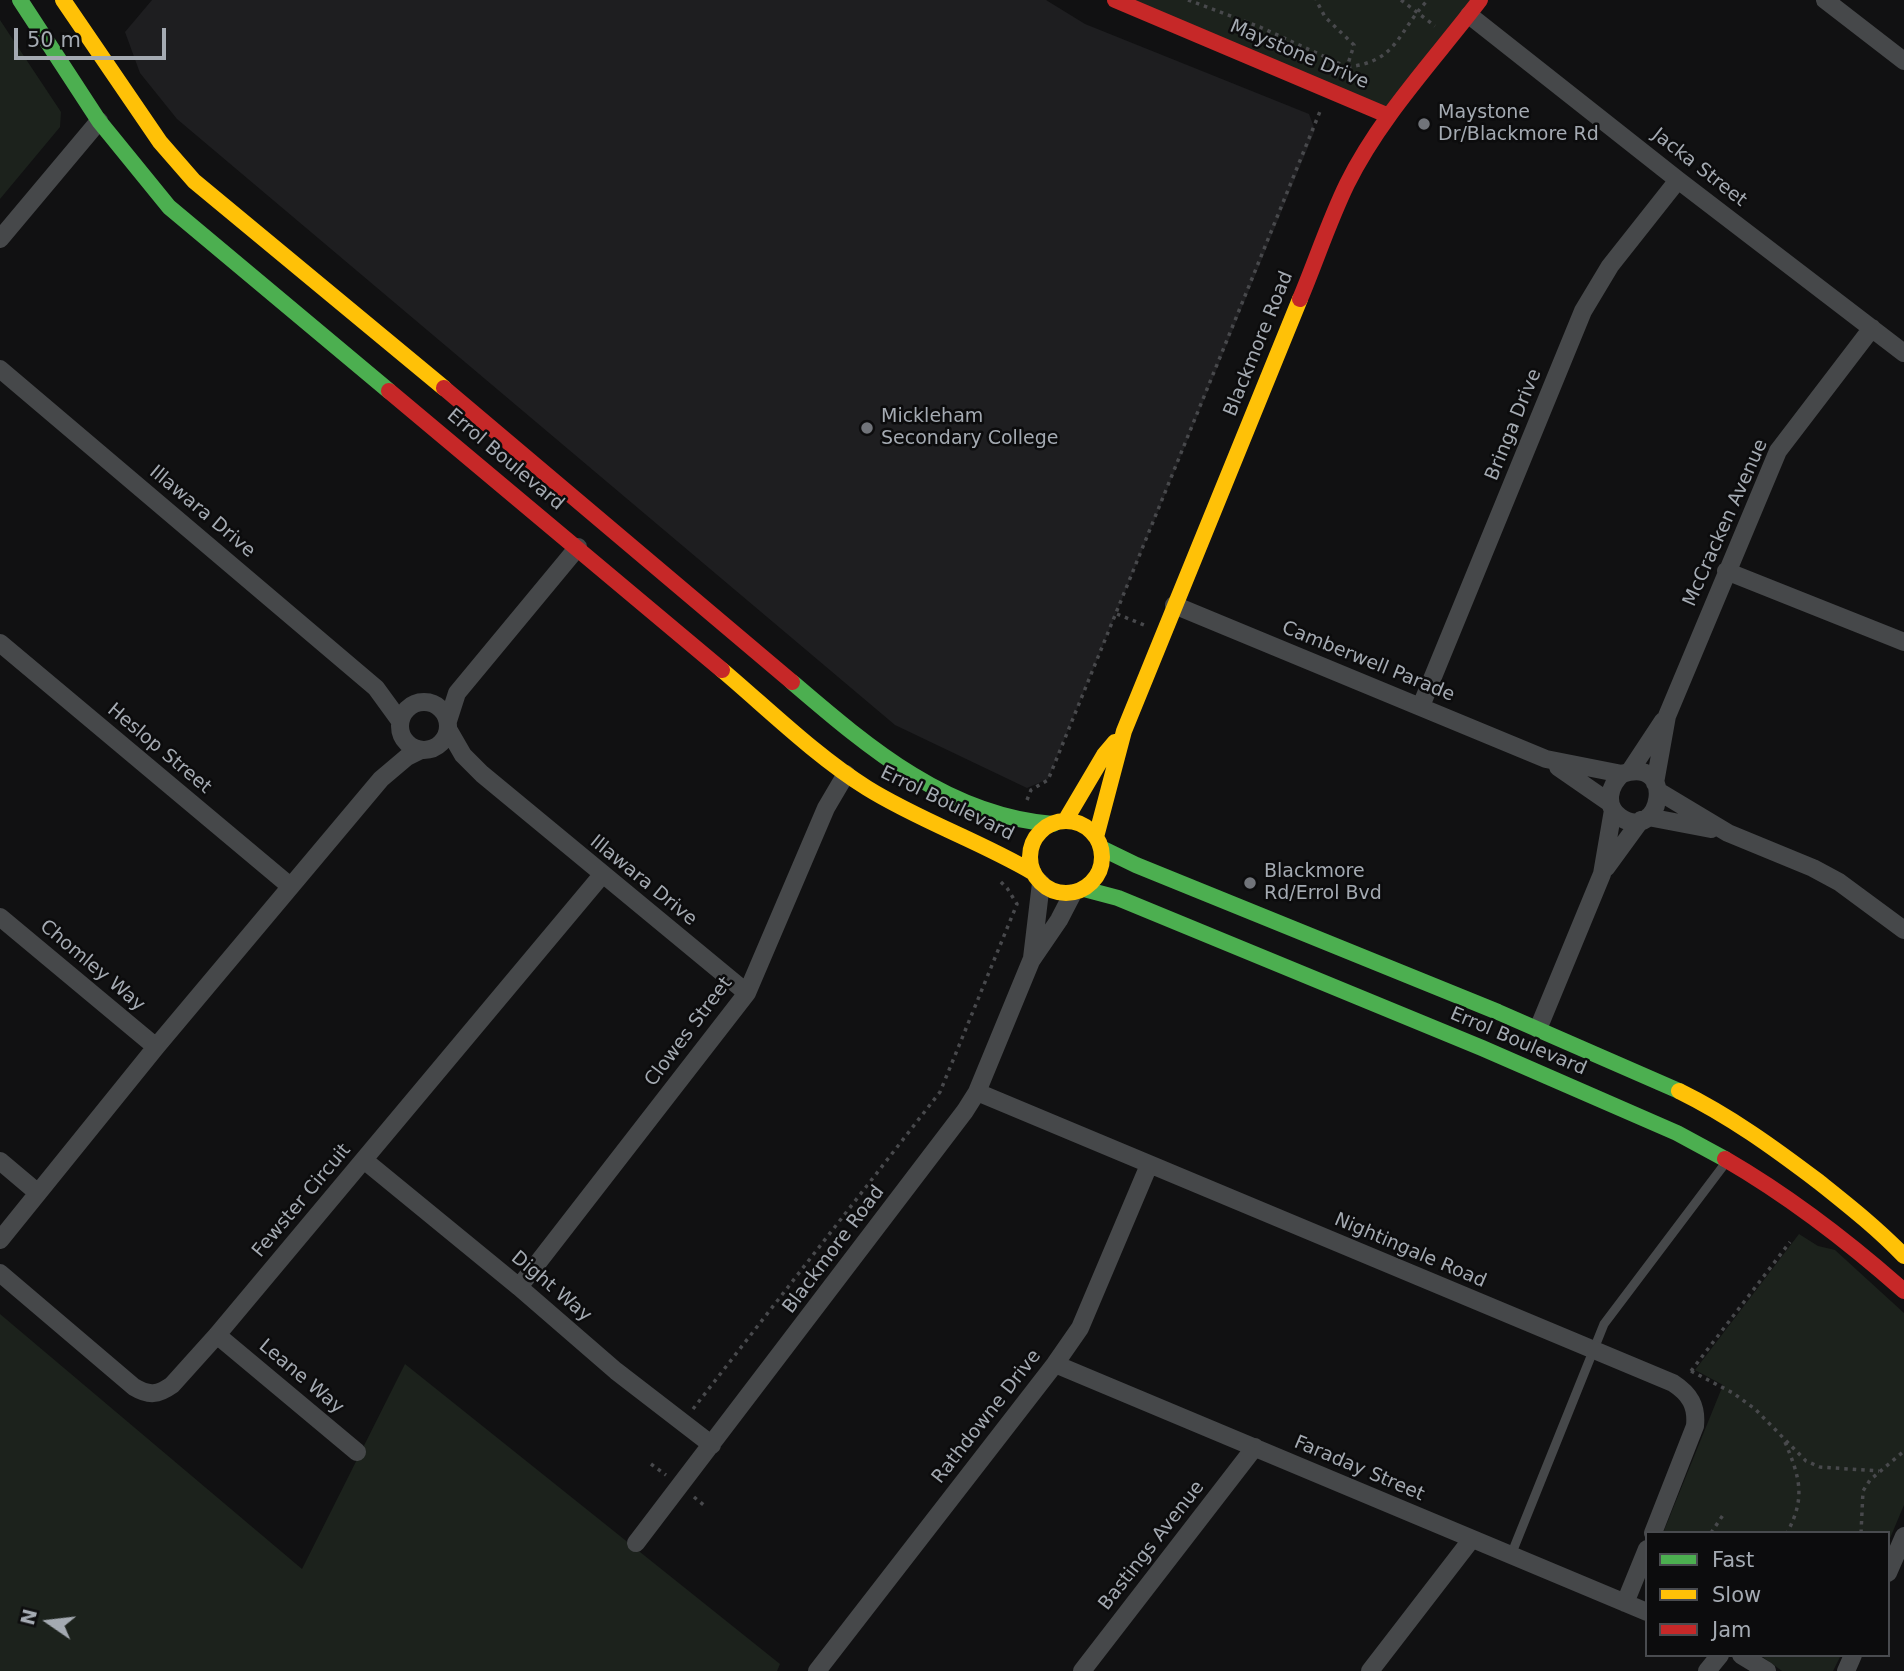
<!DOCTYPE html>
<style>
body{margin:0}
#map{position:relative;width:1904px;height:1671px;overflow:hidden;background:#111112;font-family:"DejaVu Sans",sans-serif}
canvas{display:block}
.legend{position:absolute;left:1645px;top:1531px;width:245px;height:126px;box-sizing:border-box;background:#0c0c0d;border:2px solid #494b4f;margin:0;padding:9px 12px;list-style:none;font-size:21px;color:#a4aab2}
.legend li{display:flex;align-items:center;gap:14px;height:35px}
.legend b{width:35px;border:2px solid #494b4f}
.north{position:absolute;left:14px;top:1587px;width:70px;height:70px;-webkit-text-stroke:5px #0c0c0d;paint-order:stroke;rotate:284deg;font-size:19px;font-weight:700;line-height:28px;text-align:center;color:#a4aab2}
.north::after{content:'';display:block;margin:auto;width:24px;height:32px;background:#a4aab2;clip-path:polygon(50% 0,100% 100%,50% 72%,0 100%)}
.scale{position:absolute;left:14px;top:28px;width:152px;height:32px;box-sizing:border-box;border:4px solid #a4aab2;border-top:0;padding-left:9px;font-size:21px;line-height:24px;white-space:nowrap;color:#a4aab2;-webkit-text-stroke:5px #0c0c0d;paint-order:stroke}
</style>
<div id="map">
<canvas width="1904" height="1671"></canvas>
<ul class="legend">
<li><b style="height:9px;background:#4caf50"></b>Fast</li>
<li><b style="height:9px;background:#ffc107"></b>Slow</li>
<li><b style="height:9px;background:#c62828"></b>Jam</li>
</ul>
<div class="north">N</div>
<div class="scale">50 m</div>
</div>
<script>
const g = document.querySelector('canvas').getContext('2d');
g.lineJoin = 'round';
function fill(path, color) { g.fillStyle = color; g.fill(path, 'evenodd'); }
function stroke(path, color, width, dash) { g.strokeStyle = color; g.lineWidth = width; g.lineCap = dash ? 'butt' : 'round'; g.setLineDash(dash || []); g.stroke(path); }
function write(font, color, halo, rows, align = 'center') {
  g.font = font + ' "DejaVu Sans",sans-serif'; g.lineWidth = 5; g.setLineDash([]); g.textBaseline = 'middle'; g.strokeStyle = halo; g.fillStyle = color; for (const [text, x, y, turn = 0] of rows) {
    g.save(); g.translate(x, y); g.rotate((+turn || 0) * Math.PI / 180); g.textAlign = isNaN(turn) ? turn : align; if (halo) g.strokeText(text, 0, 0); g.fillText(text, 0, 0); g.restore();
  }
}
const built = new Path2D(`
 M 152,0 L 1046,0 L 1085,24 L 1309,114 L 1315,130 L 1048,779 L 1027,788 L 895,725 L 177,119 L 140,73 L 125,32 Z`);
const green = new Path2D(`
 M 1115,0 L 1480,0 L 1389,116 Z
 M 0,20 L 61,112 L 60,127 L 0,199 Z
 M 1799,1234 L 1818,1246 L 1835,1250 L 1904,1313 L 1904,1505 L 1888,1543 L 1888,1533 L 1663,1533 L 1723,1385 L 1695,1370 Z
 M 0,1314 L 302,1569 L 405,1364 L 780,1664 L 777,1671 L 0,1671 Z
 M 1760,1655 L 1841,1655 L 1833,1671 L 1782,1671 Z`);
const path = new Path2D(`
 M 1188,0 L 1260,27 L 1347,67 L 1354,45 L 1325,17 L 1316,0
 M 1401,0 L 1435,26
 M 1342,73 L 1347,67 C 1398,62 1397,32 1428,0
 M 1117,614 L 1144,625
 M 1027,800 L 1031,790 L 1048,780 L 1321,109
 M 1691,1371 L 1733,1393 L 1755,1409 L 1806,1461 L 1820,1467 L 1879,1471
 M 1691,1371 L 1790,1242
 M 693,1409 L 940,1092 L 1017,904 L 1007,888 L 998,879
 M 1785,1442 C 1800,1478 1806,1497 1787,1533
 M 651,1464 L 666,1475
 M 694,1497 L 706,1507
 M 1711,1533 L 1725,1512
 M 1861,1533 L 1863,1491 L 1870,1480 L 1904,1451`);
const lane = new Path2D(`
 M 1511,1555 L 1604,1324 L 1727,1161`);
const street = new Path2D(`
 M 1825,0 L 1904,61
 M 1469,15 L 1678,180 L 1904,353
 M 0,239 L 99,121
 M 0,369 L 376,688 L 400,721
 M 1726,571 L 1904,642
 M 1174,605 L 1546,759 L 1622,774 C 1678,755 1661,845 1620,817 C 1604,805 1609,786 1622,774
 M 0,643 L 290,886
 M400 726a24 24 0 1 1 48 0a24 24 0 1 1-48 0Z
 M 1421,706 L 1583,311 L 1610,266 L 1678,180
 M 448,721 L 457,693 L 578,547
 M 448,729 L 463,755 L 482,774 L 747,993
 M 1558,767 L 1610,803
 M 1630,771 L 1663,721
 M 1655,783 L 1667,716 L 1778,451 L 1872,328
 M 1658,791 L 1728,833 L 1813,868 L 1839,882 L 1904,930
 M 1648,817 L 1711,829
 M 1606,868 L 1641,820
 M 0,917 L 156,1047
 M 1032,958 L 1041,883
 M 1538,1029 L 1602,874 L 1613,810
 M 977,1092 L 1673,1383 C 1690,1394 1697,1406 1695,1426 L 1653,1533
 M 364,1160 L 519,1287 L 616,1371 L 712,1445
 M 0,1161 L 38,1193
 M 0,1240 L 156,1047 L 381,779 L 407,757 L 421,750
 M 0,1273 L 134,1387 C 149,1396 158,1395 172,1385 L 217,1335 L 602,875
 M 519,1287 L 747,993 L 826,808 L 846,774
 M 217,1335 L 357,1452
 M 1055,1364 L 1647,1612
 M 636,1543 L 965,1111 L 977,1092 L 1031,961 L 1059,920 L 1073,893
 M 1888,1573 L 1904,1536
 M 1625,1603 L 1647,1549
 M 1741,1655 L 1767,1671
 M 817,1671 L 1055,1364 L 1080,1328 L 1149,1165
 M 1082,1671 L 1255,1447
 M 1370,1671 L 1471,1540
 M 1707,1671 L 1720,1655
 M 1846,1671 L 1853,1655`);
const fast = new Path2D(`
 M 20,0 L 99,121 L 169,207 L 389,391
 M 792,682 C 868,747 948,816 1053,824
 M 1101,848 L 1136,865 L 1498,1012 L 1679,1091
 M 1084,889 L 1118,898 L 1482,1048 L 1677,1133 L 1725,1159`);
const slow = new Path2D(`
 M 63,0 L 160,142 L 194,181 L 444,388
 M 722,670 C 768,709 817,757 867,788 C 920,821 980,841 1034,873
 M 1065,821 L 1104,755 L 1115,742
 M1030 857a36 36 0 1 1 72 0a36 36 0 1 1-72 0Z
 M 1096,837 L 1124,731 L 1300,299
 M 1679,1091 C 1730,1116 1774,1148 1819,1182 C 1849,1206 1877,1228 1904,1256`);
const jam = new Path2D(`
 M 1115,0 L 1389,116
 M 1300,299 C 1316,261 1329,221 1347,184 C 1380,117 1435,59 1480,0
 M 444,388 L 792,682
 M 389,391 L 722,670
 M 1725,1159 C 1787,1195 1851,1244 1904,1291`);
const markers = [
 [1424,124,7,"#71747a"],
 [867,428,7,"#71747a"],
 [1250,883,7,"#71747a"]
];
const streetNames = [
 ["Maystone Drive",1299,55,23],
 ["Jacka Street",1699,168,38],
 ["Blackmore Road",1259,344,-68],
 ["Bringa Drive",1514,425,-68],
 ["Errol Boulevard",505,460,40],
 ["Illawara Drive",202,512,40],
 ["McCracken Avenue",1726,523,-66],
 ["Camberwell Parade",1368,662,22],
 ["Heslop Street",159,749,40],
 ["Errol Boulevard",947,804,26],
 ["Illawara Drive",643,881,39],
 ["Chomley Way",92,966,40],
 ["Clowes Street",689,1032,-53],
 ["Errol Boulevard",1518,1042,23],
 ["Fewster Circuit",302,1201,-50],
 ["Blackmore Road",834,1250,-53],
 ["Nightingale Road",1410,1251,23],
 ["Dight Way",551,1287,40],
 ["Leane Way",301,1377,40],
 ["Rathdowne Drive",987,1417,-52],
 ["Faraday Street",1359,1469,23],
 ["Bastings Avenue",1152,1546,-52]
];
const poiNames = [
 ["Maystone",1438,113],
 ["Dr/Blackmore Rd",1438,135],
 ["Mickleham",881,417],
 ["Secondary College",881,439],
 ["Blackmore",1264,872],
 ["Rd/Errol Bvd",1264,894]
];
fill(built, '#1e1e20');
fill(green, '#1c221c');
stroke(path, '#48494c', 3.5, [3.5, 5]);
stroke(lane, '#46484a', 9);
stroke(street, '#46484a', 18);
stroke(fast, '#4caf50', 16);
stroke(slow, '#ffc107', 16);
stroke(jam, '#c62828', 16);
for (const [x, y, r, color] of markers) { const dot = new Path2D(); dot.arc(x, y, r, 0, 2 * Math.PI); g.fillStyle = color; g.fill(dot); stroke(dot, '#0c0c0d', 2.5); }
write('19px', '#a4aab2', '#0c0c0d', streetNames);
write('19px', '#a4aab2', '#0c0c0d', poiNames, 'left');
</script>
